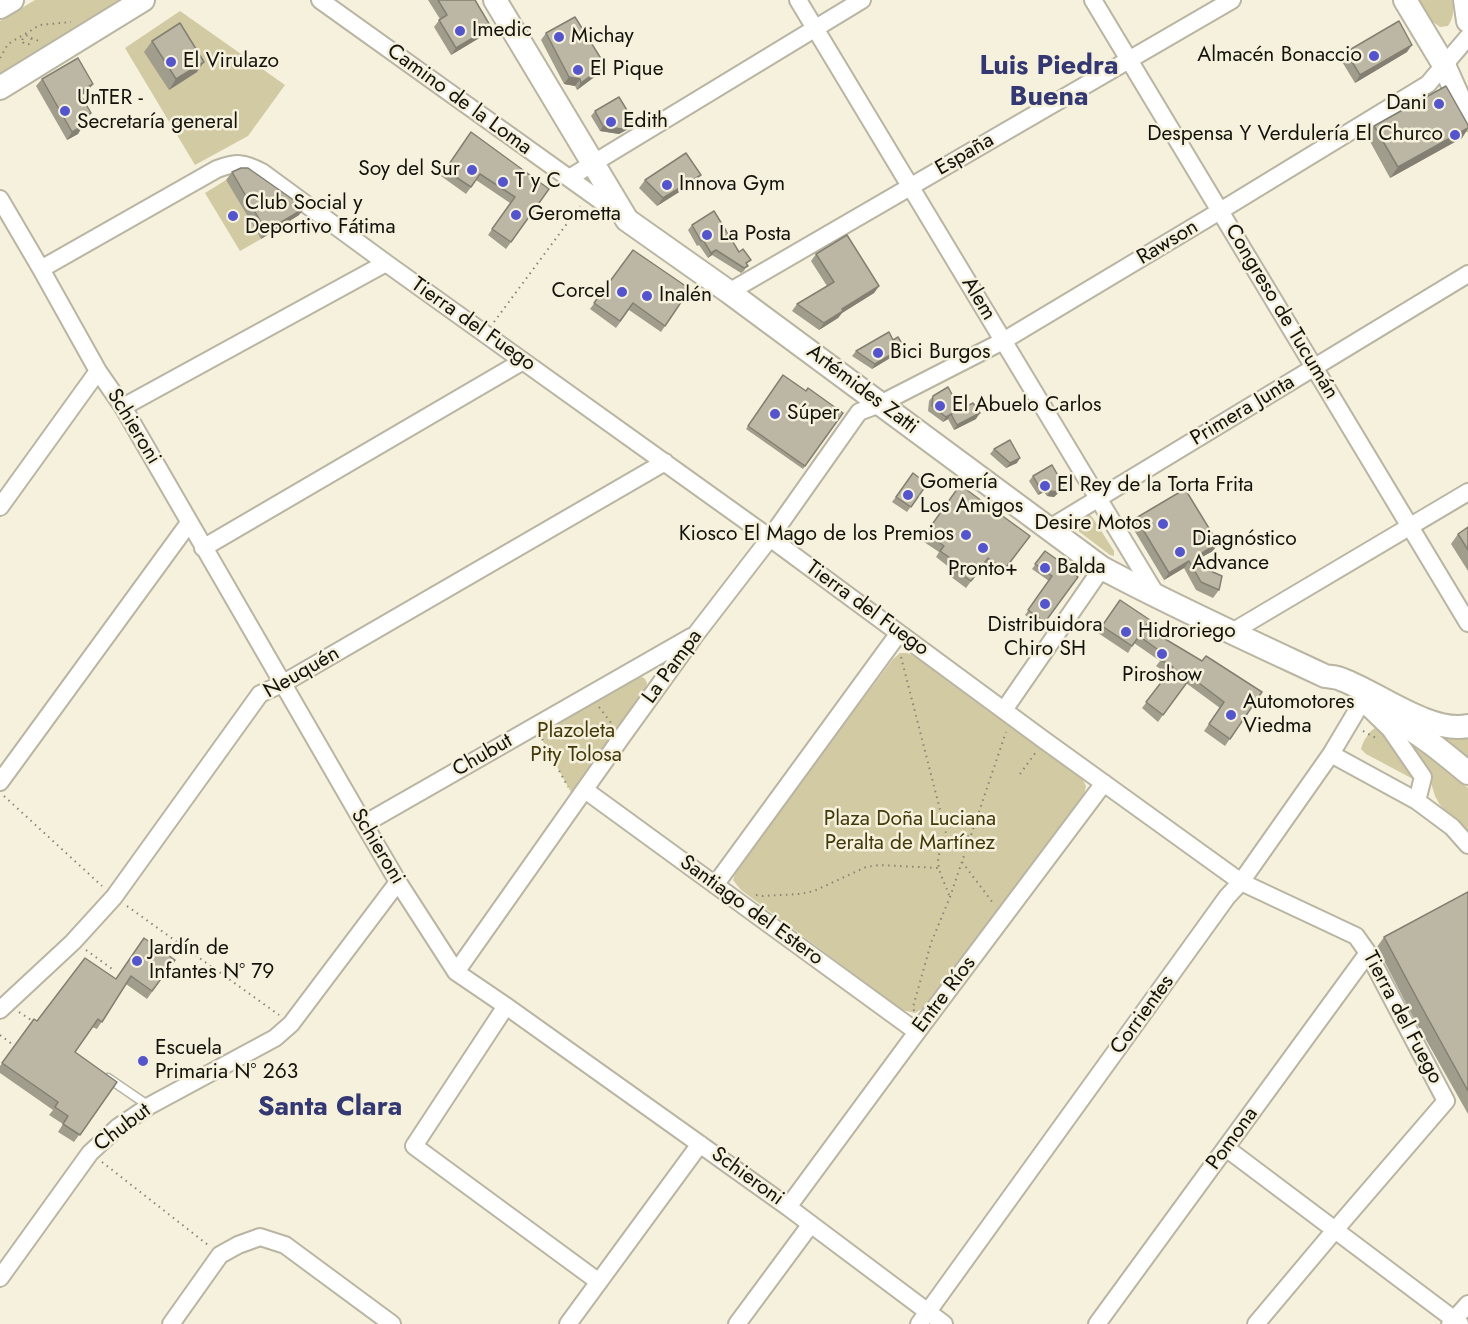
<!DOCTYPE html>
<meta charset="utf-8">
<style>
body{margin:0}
canvas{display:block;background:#f5f1dd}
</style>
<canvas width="1468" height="1324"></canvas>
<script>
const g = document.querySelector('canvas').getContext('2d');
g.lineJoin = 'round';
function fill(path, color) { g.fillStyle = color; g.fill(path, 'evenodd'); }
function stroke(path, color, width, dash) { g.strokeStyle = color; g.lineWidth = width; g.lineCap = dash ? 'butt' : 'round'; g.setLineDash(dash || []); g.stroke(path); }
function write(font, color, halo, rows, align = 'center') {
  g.font = font + ' Jost,sans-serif'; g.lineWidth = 5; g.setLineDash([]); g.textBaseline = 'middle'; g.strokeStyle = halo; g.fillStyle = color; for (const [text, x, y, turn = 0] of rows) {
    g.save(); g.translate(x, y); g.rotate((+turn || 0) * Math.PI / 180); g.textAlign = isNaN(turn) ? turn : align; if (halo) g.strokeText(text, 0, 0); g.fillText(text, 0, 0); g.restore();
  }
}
const green = new Path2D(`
 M 35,0 L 126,0 L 0,76 L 0,21 Z
 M 1418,0 L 1452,0 C 1454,10 1454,17 1448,26 L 1440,27 L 1430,20 Z
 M 180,11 L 285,85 L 248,136 L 195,165 L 125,48 Z
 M 226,180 L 261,239 L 240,251 L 205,193 Z
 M 1084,514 L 1089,514 L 1093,518 L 1114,551 L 1114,556 L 1110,555 L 1077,530 L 1075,526 L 1075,521 Z
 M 900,653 L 907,653 L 916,657 L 1081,776 L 1086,786 L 1084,796 L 927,1006 L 915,1013 L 902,1010 L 741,890 L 733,880 L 737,868 L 893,659 Z
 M 642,677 L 645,679 L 647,683 L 646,688 L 572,794 L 539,734 L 638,678 Z
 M 1375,728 L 1380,729 L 1417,777 L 1413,779 L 1366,754 L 1361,749 C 1363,742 1368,732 1375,728 Z
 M 1468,734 L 1468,765 L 1439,736 Z
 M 1405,737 L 1432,755 L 1468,788 L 1468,835 L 1458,823 L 1440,805 L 1435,796 L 1428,773 Z`);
const path = new Path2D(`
 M22.5 40a4.5 4.5 0 1 1 9 0a4.5 4.5 0 1 1-9 0Z
 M 31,38 L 39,41
 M 0,58 L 8,44 L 40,25 L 71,22
 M 494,322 L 580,206
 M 901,657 L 948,841
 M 599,707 L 612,724
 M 1363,731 L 1376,738
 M 542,739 L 568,787
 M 1020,774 L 1036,752
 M 4,796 L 102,886
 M 962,862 L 993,903
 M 756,895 L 762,896 L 800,894 L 814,891 L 866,867 L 879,865 L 938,868
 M 949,895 C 946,886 941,877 939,868 C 934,846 952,838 970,836
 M 127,906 L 279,1015
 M 86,950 L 115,971
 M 914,1011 L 913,1007 L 931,943 L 950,897 L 1006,732
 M 19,1012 L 34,1022
 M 0,1035 L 12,1044
 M 102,1162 L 208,1245`);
const service = new Path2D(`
 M 108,1078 L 149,1106`);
const minor = new Path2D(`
 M 320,0 L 622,216
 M 798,0 L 1157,596
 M 1093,0 L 1468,623
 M 569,178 L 862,0
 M 0,199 L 41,269 L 98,371 L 123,407 L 364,824 L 398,882 L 456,972 L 506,1006 L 788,1207 L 944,1324
 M 41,269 L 217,169 C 237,162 243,162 262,172 L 386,263 L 770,538 L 1044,740 L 1241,882 L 1356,936 L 1368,953 L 1446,1101 L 1335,1230 L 1256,1324
 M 729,292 L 1232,0
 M 123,407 L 386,263
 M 0,507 L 98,371
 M 1048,529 L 1468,274
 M 203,548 L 523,361
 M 1232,632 L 1468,492
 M 1004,710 L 1102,568
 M 1331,754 L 1417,801 L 1452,827 L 1468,845
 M 0,782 L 189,523
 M 585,790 L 917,1032
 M 364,824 L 691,637
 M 715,885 L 899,633
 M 456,972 L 621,738 L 696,634 L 770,538 L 859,412 L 880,404 L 1003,341 L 1220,211 L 1428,84 L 1468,37
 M 506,1006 L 414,1146 L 599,1282
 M 0,1010 L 73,942 L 114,897 L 260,694 L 282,684 L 665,462
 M 1226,1148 L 1460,1324
 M 788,1207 L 917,1032 L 1104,783
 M 0,1278 L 90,1153 L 118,1127 L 149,1106 L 275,1038 L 291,1024 L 398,882
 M 171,1324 L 220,1255 L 238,1245 L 260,1237 L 285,1245 L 392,1324
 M 568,1324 L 700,1144
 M 737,1324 L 811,1224
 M 919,1324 L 1227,897 L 1241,882 L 1331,754 L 1362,702 L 1390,729 L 1423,777 L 1417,801
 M 1097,1324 L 1368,953
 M 1450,1324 L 1468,1304`);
const secondary = new Path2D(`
 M 495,0 L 627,220 L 729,292 L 1102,568 C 1175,607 1250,641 1325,676 C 1331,677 1338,677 1343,680 C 1378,693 1430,734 1468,726
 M 1405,0 L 1444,65 L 1468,119
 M 1465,0 L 1468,21
 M 0,7 L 12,0
 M 0,88 L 143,0
 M 1391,718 C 1420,733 1444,753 1468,773`);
const wall = new Path2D(`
 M 428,0 L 475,0 L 491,27 L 486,34 L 451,55 L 434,27 L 440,19 Z
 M 546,33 L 601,72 L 577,90 L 575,86 L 564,84 L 541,40 Z
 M 152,41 L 197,72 L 169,90 L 144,52 Z
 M 1346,52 L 1407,52 L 1355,83 L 1341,60 Z
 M 42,79 L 93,84 L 87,92 L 81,96 L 86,121 L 82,123 L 78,134 L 67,140 L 36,86 Z
 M 595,111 L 630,128 L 619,134 L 600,131 L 591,116 Z
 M 1468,125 L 1468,129 L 1462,138 L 1390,178 L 1367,136 L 1374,126 Z
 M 471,132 L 545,195 L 506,249 L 488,235 L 510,203 L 476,180 L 466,194 L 441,176 Z
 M 232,172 L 299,215 L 261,239 L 226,180 Z
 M 645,180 L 695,182 L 657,206 L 639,188 Z
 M 692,225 L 739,252 L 747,265 L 744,271 L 741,273 L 712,255 L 708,258 L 699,245 L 697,246 L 688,230 Z
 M 633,250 L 690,289 L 661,332 L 629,310 L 616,328 L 590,309 Z
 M 816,254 L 879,286 L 874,293 L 842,313 L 838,318 L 819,330 L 792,311 L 797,304 L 827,286 L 811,261 Z
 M 893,340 L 904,347 L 900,352 L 872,369 L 852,356 L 856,351 Z
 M 783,375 L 806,391 L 843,413 L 803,469 L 746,429 Z
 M 933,396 L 960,409 L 976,419 L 954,430 L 948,419 L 943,422 L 928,411 L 929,401 Z
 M 994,449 L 1017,463 L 1006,468 L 990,454 Z
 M 913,473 L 927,484 L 907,512 L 892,502 Z
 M 1033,476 L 1064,486 L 1060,491 L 1054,497 L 1047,496 L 1044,492 L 1038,495 L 1029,481 Z
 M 960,485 L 1030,536 L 1000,577 L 983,565 L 966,588 L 950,576 L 954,571 L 936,557 L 939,552 L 921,540 Z
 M 1136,518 L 1218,543 L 1213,551 L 1200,558 L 1219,590 L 1213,598 L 1196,590 L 1184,568 L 1164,580 L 1131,525 Z
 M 1468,527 L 1468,571 L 1451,544 L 1458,534 Z
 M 1045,551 L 1060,564 L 1078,577 L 1042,627 L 1025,615 L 1049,581 L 1032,569 Z
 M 1120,600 L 1145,627 L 1202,661 L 1262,692 L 1225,746 L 1204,731 L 1220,708 L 1186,683 L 1158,722 L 1142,708 L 1168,674 L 1156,666 L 1160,661 L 1134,643 L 1128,653 L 1098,633 Z
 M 1468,892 L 1468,1114 L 1412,1015 L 1377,947 L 1384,937 Z
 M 175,960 L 147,999 L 126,984 L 97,1029 L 92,1027 L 75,1052 L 117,1082 L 74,1142 L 58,1132 L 63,1124 L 49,1115 L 53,1110 L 0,1073 L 0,1066 L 34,1019 L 37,1021 L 116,979 Z`);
const shadedWall = new Path2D(`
 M 491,27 L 486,34 L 451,55 L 456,48 Z
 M 1412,45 L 1407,52 L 1355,83 L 1360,75 Z
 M 204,62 L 197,72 L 169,90 L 176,79 Z
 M 605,65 L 601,72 L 577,90 L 581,83 Z
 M 569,77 L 580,79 L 575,86 L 564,84 Z
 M 93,84 L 87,92 L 74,100 L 79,92 Z
 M 91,113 L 86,121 L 74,128 L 80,120 Z
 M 634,122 L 630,128 L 619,134 L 600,131 L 603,126 Z
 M 83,126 L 78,134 L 67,140 L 72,132 Z
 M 1468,128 L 1462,138 L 1390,178 L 1398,167 Z
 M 701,175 L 695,182 L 657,206 L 663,198 Z
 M 305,208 L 299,215 L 261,239 L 266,231 Z
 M 716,250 L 712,255 L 708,258 L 711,253 Z
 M 879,286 L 874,293 L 842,313 L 838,318 L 819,330 L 824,323 L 842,309 Z
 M 904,347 L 900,352 L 872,369 L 875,364 Z
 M 960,409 L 951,414 L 948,419 L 943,422 L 946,417 Z
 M 980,413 L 976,419 L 954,430 L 957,425 Z
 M 1020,458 L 1017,463 L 1006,468 L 1010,463 Z
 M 1064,486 L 1060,491 L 1054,497 L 1047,496 L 1050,491 Z
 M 1048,487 L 1044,492 L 1038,495 L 1041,490 Z
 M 1218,543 L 1213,551 L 1193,562 L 1199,555 Z
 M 1189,561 L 1184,568 L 1164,580 L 1169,573 Z`);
const building = new Path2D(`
 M 438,0 L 475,0 L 491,27 L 456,48 L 439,20 L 447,15 Z
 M 575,17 L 605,65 L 581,83 L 580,79 L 569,77 L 546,33 Z
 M 1399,21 L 1412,45 L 1360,75 L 1346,52 Z
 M 180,23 L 204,62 L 176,79 L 152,41 Z
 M 78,58 L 93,84 L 79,92 L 91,113 L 80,120 L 83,126 L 72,132 L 42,79 Z
 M 1446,86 L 1468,125 L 1468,128 L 1398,167 L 1374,126 Z
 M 619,97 L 634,122 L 622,129 L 603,126 L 595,111 Z
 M 471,132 L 549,189 L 511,242 L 492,229 L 515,197 L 480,174 L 471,187 L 445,170 Z
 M 686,153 L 701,175 L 663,198 L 645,180 Z
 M 241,168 L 248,168 L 305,208 L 266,231 L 232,172 Z
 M 714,211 L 739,252 L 743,249 L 751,260 L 746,263 L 748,266 L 744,268 L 716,250 L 711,253 L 703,240 L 701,241 L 692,225 Z
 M 847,235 L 879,286 L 842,309 L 843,311 L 824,323 L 797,304 L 834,282 L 816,254 Z
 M 633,250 L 690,289 L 665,326 L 633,303 L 620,321 L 594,303 Z
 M 889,332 L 893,340 L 898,337 L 904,347 L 875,364 L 856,351 Z
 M 783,375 L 806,391 L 808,388 L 843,413 L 805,466 L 748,426 Z
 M 948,387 L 960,409 L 946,417 L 932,406 L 933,396 Z
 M 973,403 L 980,413 L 957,425 L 951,414 Z
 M 1010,440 L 1020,458 L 1010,463 L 994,449 Z
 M 1052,465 L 1064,486 L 1058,492 L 1050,491 L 1048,487 L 1041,490 L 1033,476 Z
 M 913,473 L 927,484 L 911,507 L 896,497 Z
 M 960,485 L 1030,536 L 1004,570 L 988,558 L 971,581 L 955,570 L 959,564 L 940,551 L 944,546 L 926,533 Z
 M 1185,489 L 1218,543 L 1199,555 L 1206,569 L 1222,576 L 1219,590 L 1201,582 L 1189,561 L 1169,573 L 1136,518 Z
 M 1468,527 L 1468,550 L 1458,534 Z
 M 1045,551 L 1062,563 L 1060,564 L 1078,577 L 1045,622 L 1028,610 L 1052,576 L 1035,564 Z
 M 1120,600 L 1150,620 L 1145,627 L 1202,661 L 1206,656 L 1262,692 L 1230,739 L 1209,724 L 1224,702 L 1191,677 L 1163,715 L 1146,702 L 1173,667 L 1161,660 L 1164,654 L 1139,636 L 1132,646 L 1102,626 Z
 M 1468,892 L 1468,1091 L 1420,1004 L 1384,937 Z
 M 144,938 L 175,960 L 152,991 L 131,976 L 102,1022 L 98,1019 L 75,1052 L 117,1082 L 80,1135 L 63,1124 L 68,1116 L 55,1107 L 58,1102 L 2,1063 L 34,1019 L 37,1021 L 85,958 L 116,979 Z`);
const markers = [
 [460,31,6,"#5455cc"],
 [559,37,6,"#5455cc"],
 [1374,56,6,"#5455cc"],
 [171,62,6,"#5455cc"],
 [578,70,6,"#5455cc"],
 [1439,104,6,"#5455cc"],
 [65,111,6,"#5455cc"],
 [611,122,6,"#5455cc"],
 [1455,135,6,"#5455cc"],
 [472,170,6,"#5455cc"],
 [503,182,6,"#5455cc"],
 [667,185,6,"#5455cc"],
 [516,215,6,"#5455cc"],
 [233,216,6,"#5455cc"],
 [707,235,6,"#5455cc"],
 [622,292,6,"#5455cc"],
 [647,296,6,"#5455cc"],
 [878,353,6,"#5455cc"],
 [940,406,6,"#5455cc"],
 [775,414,6,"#5455cc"],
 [1045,486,6,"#5455cc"],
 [908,495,6,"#5455cc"],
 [1163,524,6,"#5455cc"],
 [966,535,6,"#5455cc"],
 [983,548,6,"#5455cc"],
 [1180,552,6,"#5455cc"],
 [1045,568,6,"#5455cc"],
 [1045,604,6,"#5455cc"],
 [1126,632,6,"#5455cc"],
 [1162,654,6,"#5455cc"],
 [1231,715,6,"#5455cc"],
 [137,961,6,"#5455cc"],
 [143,1061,6,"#5455cc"]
];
const poiNames = [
 ["Imedic",472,31],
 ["Michay",571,37],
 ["Almacén Bonaccio",1362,56,"right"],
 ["El Virulazo",183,62],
 ["El Pique",590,70],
 ["UnTER -",77,99],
 ["Secretaría general",77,123],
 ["Dani",1427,104,"right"],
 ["Edith",623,122],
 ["Despensa Y Verdulería El Churco",1443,135,"right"],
 ["Soy del Sur",460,170,"right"],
 ["T y C",515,182],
 ["Innova Gym",679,185],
 ["Club Social y",245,204],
 ["Deportivo Fátima",245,228],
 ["Gerometta",528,215],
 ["La Posta",719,235],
 ["Corcel",610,292,"right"],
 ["Inalén",659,296],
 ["Bici Burgos",890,353],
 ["El Abuelo Carlos",952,406],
 ["Súper",787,414],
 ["Gomería",920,483],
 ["Los Amigos",920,507],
 ["El Rey de la Torta Frita",1057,486],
 ["Desire Motos",1151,524,"right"],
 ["Kiosco El Mago de los Premios",954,535,"right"],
 ["Diagnóstico",1192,540],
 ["Advance",1192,564],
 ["Balda",1057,568],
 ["Pronto+",983,570,"center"],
 ["Distribuidora",1045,626,"center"],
 ["Chiro SH",1045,650,"center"],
 ["Hidroriego",1138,632],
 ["Piroshow",1162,676,"center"],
 ["Automotores",1243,703],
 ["Viedma",1243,727],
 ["Jardín de",149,949],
 ["Infantes N° 79",149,973],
 ["Escuela",155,1049],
 ["Primaria N° 263",155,1073]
];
const streetNames = [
 ["Camino de la Loma",459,100,36],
 ["España",965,155,-30],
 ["Rawson",1168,243,-31],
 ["Alem",978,299,59],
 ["Congreso de Tucumán",1281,312,59],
 ["Tierra del Fuego",473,325,35],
 ["Artémides Zatti",862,390,37],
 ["Primera Junta",1243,411,-31],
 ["Schieroni",133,427,59],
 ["Tierra del Fuego",867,609,36],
 ["La Pampa",673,667,-54],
 ["Neuquén",302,673,-30],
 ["Chubut",483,756,-30],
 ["Schieroni",377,847,59],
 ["Santiago del Estero",751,911,36],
 ["Entre Ríos",945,995,-53],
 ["Corrientes",1143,1015,-54],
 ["Tierra del Fuego",1402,1018,62],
 ["Chubut",123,1128,-37],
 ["Pomona",1233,1139,-54],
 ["Schieroni",747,1177,36]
];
const parkNames = [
 ["Plazoleta",576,732],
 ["Pity Tolosa",576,756],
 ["Plaza Doña Luciana",910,820],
 ["Peralta de Martínez",910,844]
];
const districtNames = [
 ["Luis Piedra",1049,67],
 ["Buena",1049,98],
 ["Santa Clara",330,1108]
];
fill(green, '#d2caa2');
stroke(service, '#b9b5a2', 11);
stroke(minor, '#b9b5a2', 20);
stroke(secondary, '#b9b5a2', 26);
stroke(path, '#878577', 2, [1.5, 4.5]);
stroke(service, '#fff', 8);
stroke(minor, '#fff', 16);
stroke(secondary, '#fff', 22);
fill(wall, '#a19d8d');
fill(shadedWall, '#838073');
fill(building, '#bbb7a4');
stroke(building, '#838073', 1.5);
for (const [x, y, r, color] of markers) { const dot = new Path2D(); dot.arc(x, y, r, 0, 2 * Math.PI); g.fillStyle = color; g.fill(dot); stroke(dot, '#f5f1dd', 2); }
write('21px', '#13120b', '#f5f1dd', poiNames, 'left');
write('21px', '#13120b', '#f5f1dd', streetNames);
write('21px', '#423808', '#f5f1dd', parkNames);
write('bold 27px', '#333772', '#f5f1dd', districtNames);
</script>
